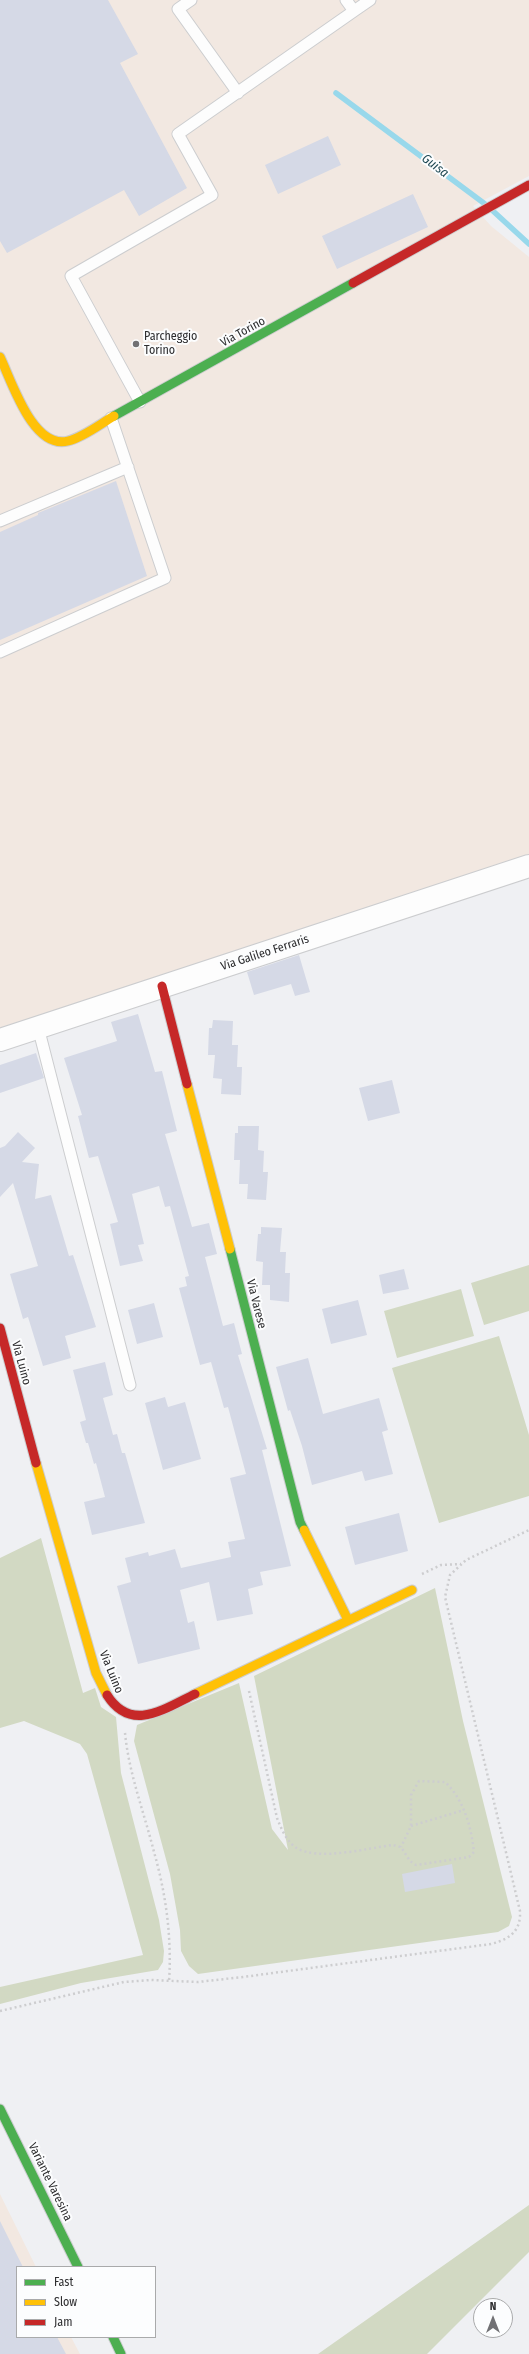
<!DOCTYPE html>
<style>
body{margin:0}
#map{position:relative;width:529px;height:2354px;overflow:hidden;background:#eff0f3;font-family:"Fira Sans Condensed",sans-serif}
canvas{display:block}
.legend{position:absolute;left:16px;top:2266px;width:140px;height:72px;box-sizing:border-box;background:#fcfdfe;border:1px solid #a9aaab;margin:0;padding:5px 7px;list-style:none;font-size:12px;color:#2d2d2f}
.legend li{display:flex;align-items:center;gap:8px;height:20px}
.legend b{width:20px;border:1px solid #a9aaab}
.north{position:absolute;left:473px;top:2298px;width:40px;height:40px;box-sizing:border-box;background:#fcfdfe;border:1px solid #a9aaab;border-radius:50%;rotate:0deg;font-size:11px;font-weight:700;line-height:16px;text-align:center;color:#2d2d2f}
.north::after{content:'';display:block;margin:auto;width:14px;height:18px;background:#717174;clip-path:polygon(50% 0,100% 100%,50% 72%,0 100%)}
</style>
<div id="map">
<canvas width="529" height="2354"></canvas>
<ul class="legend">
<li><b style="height:5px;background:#4caf50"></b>Fast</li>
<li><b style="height:5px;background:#ffc107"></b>Slow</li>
<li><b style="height:5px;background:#c62828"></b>Jam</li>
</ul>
<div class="north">N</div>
</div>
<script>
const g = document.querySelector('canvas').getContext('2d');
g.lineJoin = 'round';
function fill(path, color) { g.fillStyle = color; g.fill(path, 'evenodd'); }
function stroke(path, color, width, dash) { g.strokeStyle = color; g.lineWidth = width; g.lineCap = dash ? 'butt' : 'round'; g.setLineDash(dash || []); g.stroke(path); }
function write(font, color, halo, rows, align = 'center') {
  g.font = font + ' "Fira Sans Condensed",sans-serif'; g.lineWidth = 4; g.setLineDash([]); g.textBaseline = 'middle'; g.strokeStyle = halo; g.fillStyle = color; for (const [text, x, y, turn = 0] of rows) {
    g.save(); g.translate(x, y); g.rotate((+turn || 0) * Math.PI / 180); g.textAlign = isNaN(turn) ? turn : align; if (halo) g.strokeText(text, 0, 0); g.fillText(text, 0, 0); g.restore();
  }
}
const industrial = new Path2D(`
 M 0,0 L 529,0 L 529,176 L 473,206 L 491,226 L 529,257 L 529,862 L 0,1028 Z
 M 0,2194 L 36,2267 L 17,2267 L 17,2337 L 71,2337 L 80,2354 L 0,2354 Z`);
const green = new Path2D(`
 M 529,1265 L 529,1311 L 484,1325 L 471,1283 Z
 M 461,1289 L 474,1336 L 397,1358 L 384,1311 Z
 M 499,1336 L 529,1435 L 529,1496 L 439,1523 L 392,1368 Z
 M 41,1538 L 83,1693 L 95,1688 L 101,1707 L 116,1717 L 121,1773 L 159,1920 L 164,1951 L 163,1962 L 158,1970 L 81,1983 L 0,2004 L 0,1987 L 143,1955 L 87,1754 L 80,1744 L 24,1721 L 0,1728 L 0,1558 Z
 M 435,1588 L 463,1721 L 512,1917 L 509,1926 L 498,1932 L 198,1974 L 189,1966 L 181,1951 L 180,1930 L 170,1874 L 134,1741 L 137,1725 L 239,1683 L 272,1829 L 288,1850 L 254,1676 Z
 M 529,2205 L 529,2252 L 427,2354 L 318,2354 Z`);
const stream = new Path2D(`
 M 336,93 L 485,204
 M 493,211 L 529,244`);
const building = new Path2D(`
 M 0,0 L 108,0 L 138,54 L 120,63 L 187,188 L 139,216 L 124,190 L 7,253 L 0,241 Z
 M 328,136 L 341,165 L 278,194 L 265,165 Z
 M 413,194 L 428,227 L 337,269 L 322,236 Z
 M 116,481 L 147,576 L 0,640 L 0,532 L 38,515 L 38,513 Z
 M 299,955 L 310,992 L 295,996 L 291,984 L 254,995 L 247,972 Z
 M 138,1014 L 155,1072 L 162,1071 L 177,1131 L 165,1134 L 192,1227 L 209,1223 L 217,1254 L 205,1257 L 223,1326 L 234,1323 L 242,1354 L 238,1355 L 267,1449 L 262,1450 L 291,1566 L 260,1572 L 263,1585 L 248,1589 L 253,1614 L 217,1621 L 209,1582 L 180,1590 L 188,1623 L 194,1621 L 200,1649 L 138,1664 L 117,1586 L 131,1582 L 125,1558 L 148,1552 L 149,1556 L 175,1549 L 181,1568 L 231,1557 L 228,1542 L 245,1539 L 230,1478 L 246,1474 L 228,1407 L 224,1408 L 211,1362 L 200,1365 L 179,1288 L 187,1286 L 185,1277 L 189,1276 L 170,1206 L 165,1207 L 159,1186 L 132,1194 L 144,1244 L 138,1245 L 143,1261 L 120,1266 L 110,1224 L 118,1222 L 98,1156 L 89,1158 L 78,1116 L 82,1115 L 64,1058 L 117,1041 L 111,1022 Z
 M 213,1020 L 233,1021 L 232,1045 L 238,1045 L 237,1067 L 242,1067 L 241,1095 L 221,1094 L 222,1079 L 213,1078 L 215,1055 L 208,1055 L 209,1028 L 212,1028 Z
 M 36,1053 L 44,1078 L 0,1093 L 0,1065 Z
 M 392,1080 L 400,1113 L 368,1121 L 359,1088 Z
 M 238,1126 L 259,1126 L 258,1150 L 264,1151 L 263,1172 L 268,1172 L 266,1200 L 247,1199 L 248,1184 L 239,1184 L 240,1160 L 234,1160 L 235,1133 L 238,1133 Z
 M 18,1132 L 35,1148 L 22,1162 L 39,1164 L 35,1199 L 51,1195 L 69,1256 L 73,1255 L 96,1327 L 65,1336 L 71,1358 L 43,1366 L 28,1317 L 23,1319 L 10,1274 L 38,1266 L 13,1183 L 0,1197 L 0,1148 L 5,1146 Z
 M 261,1227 L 282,1228 L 280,1252 L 286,1252 L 285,1273 L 290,1273 L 289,1302 L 270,1300 L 270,1285 L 262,1285 L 263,1262 L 256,1261 L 258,1234 L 261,1234 Z
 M 404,1269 L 409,1289 L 383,1294 L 379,1275 Z
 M 358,1300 L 367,1335 L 331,1344 L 322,1309 Z
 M 154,1303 L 163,1337 L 137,1344 L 128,1310 Z
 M 308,1358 L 323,1414 L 379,1398 L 388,1430 L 382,1432 L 393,1474 L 365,1481 L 362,1471 L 312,1485 L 302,1446 L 290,1410 L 288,1411 L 276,1367 Z
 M 105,1362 L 113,1395 L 103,1398 L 113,1435 L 117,1434 L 122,1453 L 125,1453 L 145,1523 L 92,1535 L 84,1502 L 105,1497 L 96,1463 L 94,1464 L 88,1443 L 86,1443 L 80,1422 L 86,1420 L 73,1370 Z
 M 165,1397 L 168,1407 L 185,1402 L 201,1459 L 163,1470 L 145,1403 Z
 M 399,1513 L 408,1551 L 355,1565 L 345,1527 Z
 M 452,1864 L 455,1883 L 405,1892 L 402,1874 Z
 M 0,2221 L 23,2267 L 17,2267 L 17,2337 L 57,2337 L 66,2354 L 0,2354 Z`);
const path = new Path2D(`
 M 422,1574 L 441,1565 L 461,1564
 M 249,1691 L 277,1818 C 281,1828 286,1840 295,1847 C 317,1862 367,1848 393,1845 L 401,1847 L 410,1861 L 416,1865 L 469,1857 L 474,1852 C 471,1826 464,1800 445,1782 L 419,1781 L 411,1795 L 411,1826 L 401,1847
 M 125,1733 C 129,1774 144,1812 154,1852 C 166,1894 172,1938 169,1982
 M 411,1826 L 464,1810
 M 0,2011 L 124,1982 L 151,1980 L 198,1982 L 243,1977 L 491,1944 C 510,1939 521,1931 520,1911 L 445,1597 L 450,1575 L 466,1560 L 529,1530`);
const lane = new Path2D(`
 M 191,0 L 178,9 L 238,93
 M 354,11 L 370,0
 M 140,402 L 71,276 L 212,195 L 178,134 L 354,11 L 346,0
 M 0,521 L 128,467
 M 0,652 L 165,578 L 111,418
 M 38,1027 L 130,1385`);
const street = new Path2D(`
 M 0,1040 L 529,866`);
const fast = new Path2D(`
 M 114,416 L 353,283
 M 230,1249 L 300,1522 L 304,1530
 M 0,2109 L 78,2267
 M 113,2337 L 121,2354`);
const slow = new Path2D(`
 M 0,357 C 12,382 33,450 68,441 C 84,437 100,424 114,416
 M 187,1084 L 230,1249
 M 36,1463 L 96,1673 L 107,1695
 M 304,1530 L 348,1620
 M 195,1694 L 412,1590`);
const jam = new Path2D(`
 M 353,283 L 529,185
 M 162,986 L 187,1084
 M 0,1328 L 36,1463
 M 107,1695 C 131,1733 164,1709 195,1694`);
const markers = [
 [136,344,4,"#717174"]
];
const streetNames = [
 ["Via Torino",243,332,-29],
 ["Via Galileo Ferraris",265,953,-18],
 ["Via Varese",256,1304,76],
 ["Via Luino",21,1363,75],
 ["Via Luino",111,1672,68],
 ["Variante Varesina",50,2182,64]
];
const poiNames = [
 ["Parcheggio",144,337],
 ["Torino",144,351]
];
const waterNames = [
 ["Guisa",435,166,37]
];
fill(industrial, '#f2e8e1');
fill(green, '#d2d9c3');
stroke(stream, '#98d8eb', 5.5);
fill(building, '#d5d9e6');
stroke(lane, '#cccdcf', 13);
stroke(street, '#cccdcf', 24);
stroke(fast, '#cccdcf', 11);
stroke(slow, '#cccdcf', 11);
stroke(jam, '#cccdcf', 11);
stroke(path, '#cdcdcf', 2.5, [2, 3]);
stroke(lane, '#fdfdfd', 11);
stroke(street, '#fdfdfd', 22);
stroke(fast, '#4caf50', 9);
stroke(slow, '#ffc107', 9);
stroke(jam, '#c62828', 9);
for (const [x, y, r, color] of markers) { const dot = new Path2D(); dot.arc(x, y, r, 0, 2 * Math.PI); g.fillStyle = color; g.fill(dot); stroke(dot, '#fcfdfe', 1.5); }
write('12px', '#2d2d2f', '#fcfdfe', streetNames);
write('12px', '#2d2d2f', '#fcfdfe', poiNames, 'left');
write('italic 13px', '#1d4752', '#fcfdfe', waterNames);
</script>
